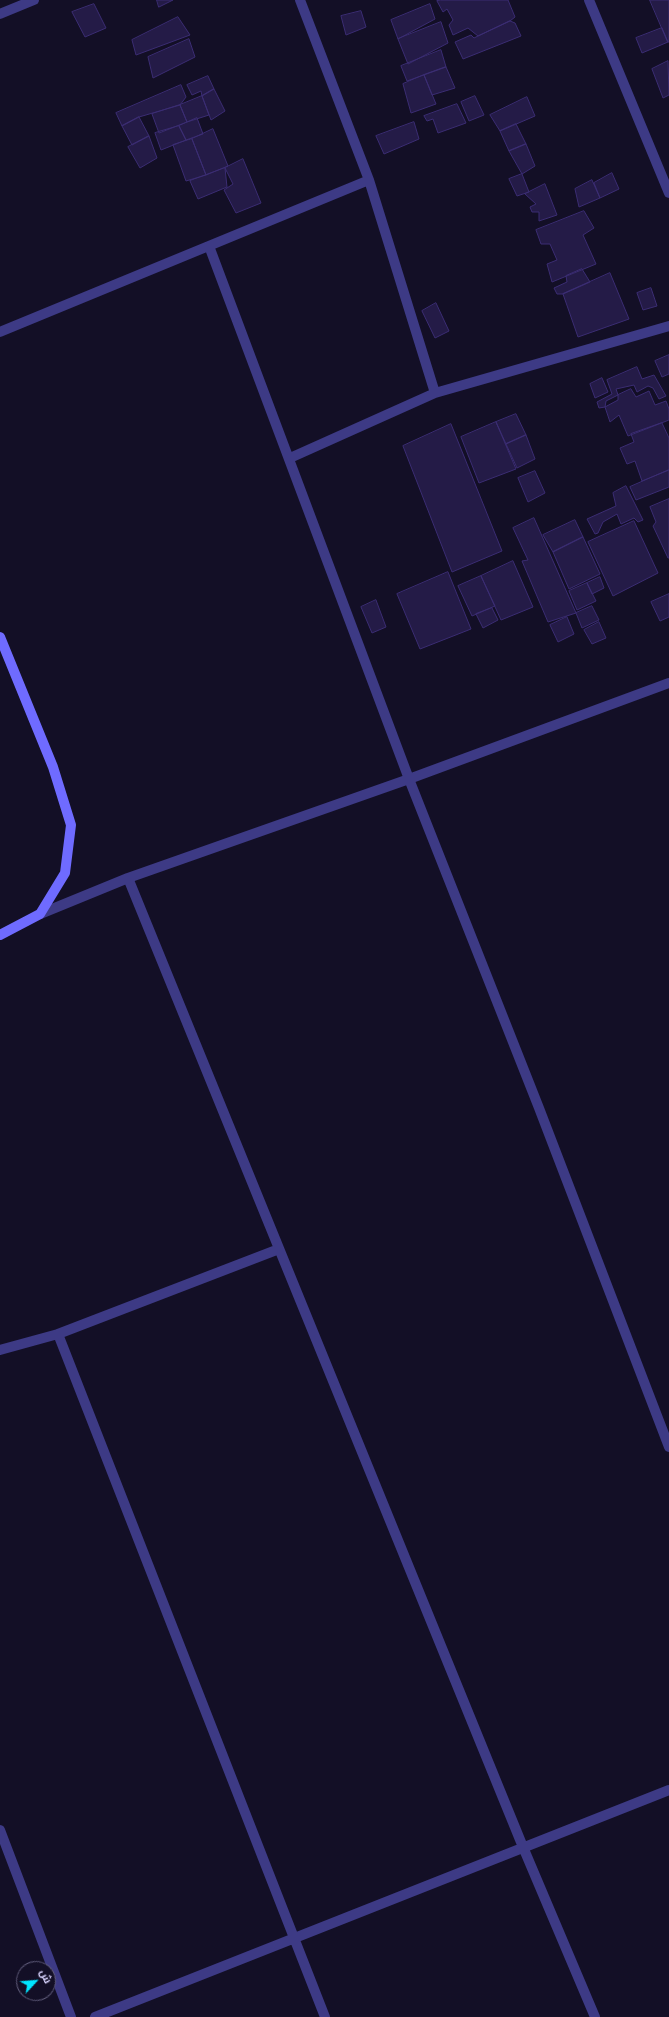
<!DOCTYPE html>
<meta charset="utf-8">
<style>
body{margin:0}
#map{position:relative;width:669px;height:2017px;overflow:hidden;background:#130f26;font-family:Jost,Cairo,sans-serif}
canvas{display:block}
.north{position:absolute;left:16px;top:1961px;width:40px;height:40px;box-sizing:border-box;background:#130f26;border:1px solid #625e7d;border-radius:50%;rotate:64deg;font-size:11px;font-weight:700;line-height:16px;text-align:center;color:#d9d4ff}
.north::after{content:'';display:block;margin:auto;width:14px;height:18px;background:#00e5ff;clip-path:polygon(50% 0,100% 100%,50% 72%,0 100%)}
</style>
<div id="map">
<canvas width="669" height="2017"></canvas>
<div class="north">ش</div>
</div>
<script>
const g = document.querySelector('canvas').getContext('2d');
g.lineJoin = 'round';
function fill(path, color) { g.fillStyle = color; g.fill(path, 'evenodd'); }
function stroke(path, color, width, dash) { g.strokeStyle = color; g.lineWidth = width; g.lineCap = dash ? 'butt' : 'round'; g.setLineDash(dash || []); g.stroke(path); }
const building = new Path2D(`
 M 157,0 L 173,0 L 159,7 Z
 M 441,0 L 508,0 L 515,17 L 510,21 L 478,36 L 468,28 L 453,35 L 449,25 L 453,20 L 447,9 L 443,12 L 437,1 Z
 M 650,0 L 669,0 L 669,42 L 668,42 Z
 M 94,4 L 106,28 L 85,37 L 72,12 Z
 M 430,4 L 435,19 L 398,39 L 391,20 Z
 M 361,11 L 366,27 L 346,35 L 341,16 Z
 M 178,17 L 190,35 L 136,55 L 132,40 Z
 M 510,21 L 515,23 L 521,36 L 463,59 L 455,42 L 471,35 L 474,38 L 478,36 Z
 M 441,22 L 448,43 L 408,64 L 398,39 Z
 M 662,28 L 668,42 L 642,53 L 636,38 Z
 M 189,39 L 195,57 L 153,78 L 148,57 Z
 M 441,50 L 446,67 L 407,81 L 401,66 Z
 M 668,61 L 669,95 L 663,98 L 652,69 Z
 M 446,67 L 455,88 L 432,95 L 424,75 Z
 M 424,75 L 436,104 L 411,113 L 403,84 Z
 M 208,76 L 214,89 L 202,96 L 201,91 L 192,95 L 187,85 Z
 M 181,85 L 186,97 L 180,105 L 139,117 L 122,126 L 116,113 Z
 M 214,89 L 225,111 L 211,120 L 202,96 Z
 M 202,96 L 209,115 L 187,122 L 180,105 Z
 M 475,96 L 484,115 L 469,121 L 461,102 Z
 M 527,97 L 535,116 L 500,131 L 490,115 Z
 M 457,104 L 466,123 L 438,133 L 433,119 L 427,121 L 424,116 Z
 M 180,105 L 187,122 L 159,133 L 152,114 Z
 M 139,117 L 149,136 L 132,145 L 122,126 Z
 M 197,118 L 203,134 L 186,140 L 179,126 Z
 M 414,122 L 419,139 L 384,154 L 376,136 Z
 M 516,124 L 526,144 L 509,151 L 500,131 Z
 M 179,126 L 186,140 L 161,150 L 155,133 Z
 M 213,129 L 228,166 L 206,175 L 192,139 Z
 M 149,136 L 157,158 L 140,168 L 128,147 Z
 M 192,139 L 206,175 L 186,181 L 173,145 Z
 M 526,144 L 535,166 L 522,174 L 509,151 Z
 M 243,159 L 261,203 L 236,213 L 224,190 L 233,184 L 225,168 Z
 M 225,168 L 227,187 L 198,199 L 190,181 Z
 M 612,173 L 619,189 L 600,198 L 594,183 Z
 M 522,174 L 529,192 L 517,196 L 509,179 Z
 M 592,180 L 600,198 L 579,207 L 575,189 Z
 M 545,184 L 557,215 L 539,221 L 539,212 L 532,212 L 530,207 L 536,204 L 525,194 Z
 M 584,211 L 594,228 L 583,235 L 596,264 L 552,282 L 547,264 L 557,260 L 550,244 L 541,244 L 536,230 Z
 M 582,269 L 590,282 L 563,294 L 557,294 L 554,288 L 567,282 L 566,276 Z
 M 610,273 L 629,319 L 578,337 L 563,294 Z
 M 651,288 L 657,306 L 643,310 L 637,293 Z
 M 436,303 L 449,331 L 435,338 L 422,311 Z
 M 669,355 L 669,374 L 662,377 L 655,361 Z
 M 637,367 L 642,379 L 654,375 L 666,396 L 659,399 L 653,388 L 648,386 L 637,392 L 634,385 L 616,389 L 618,395 L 606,401 L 605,407 L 599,408 L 597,402 L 612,394 L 607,380 Z
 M 602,378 L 608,392 L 595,398 L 590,384 Z
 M 631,389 L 636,397 L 649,391 L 655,405 L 666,401 L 669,409 L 669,420 L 628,436 L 619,415 L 610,422 L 605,407 L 618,400 L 618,395 Z
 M 516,414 L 526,435 L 506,444 L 496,422 Z
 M 496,422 L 516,469 L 479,483 L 461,437 Z
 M 662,423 L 669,438 L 669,470 L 642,481 L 635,461 L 627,464 L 620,448 L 634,442 L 631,434 Z
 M 451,424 L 502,551 L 452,572 L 403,446 Z
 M 526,435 L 535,459 L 517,468 L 506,444 Z
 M 669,470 L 669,487 L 636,500 L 630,487 Z
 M 535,471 L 545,493 L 528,502 L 518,478 Z
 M 626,486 L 643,520 L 638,522 L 634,518 L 621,524 L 617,514 L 603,522 L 598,533 L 595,534 L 587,519 L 616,506 L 613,493 Z
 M 669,499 L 669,558 L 668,558 L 653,526 L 656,522 L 650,507 Z
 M 534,518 L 576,613 L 548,622 L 522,561 L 528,560 L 513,528 Z
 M 575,520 L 583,537 L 553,552 L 543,535 Z
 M 634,521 L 658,573 L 613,596 L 588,542 Z
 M 583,537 L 600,574 L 569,589 L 553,552 Z
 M 513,561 L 533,607 L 501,620 L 481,576 Z
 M 448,572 L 471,629 L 420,649 L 397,594 Z
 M 481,576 L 495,606 L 472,616 L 458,586 Z
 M 600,577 L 604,588 L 592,594 L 587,583 Z
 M 587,583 L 596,601 L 577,610 L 569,591 Z
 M 669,594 L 669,617 L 660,621 L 651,602 Z
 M 376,600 L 386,627 L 372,633 L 361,607 Z
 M 592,606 L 599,620 L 582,628 L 576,613 Z
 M 492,608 L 498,620 L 483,628 L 476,614 Z
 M 567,617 L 574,634 L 558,642 L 550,625 Z
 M 599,622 L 606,638 L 592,644 L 584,630 Z`);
const street = new Path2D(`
 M 300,0 L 369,180 L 435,393
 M 589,0 L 669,193
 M 0,14 L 34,0
 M 209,246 L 409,779 L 539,1108 L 669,1447
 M 0,332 L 369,180
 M 290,458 L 435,393 L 669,326
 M 128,878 L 523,1847 L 595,2017
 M 40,914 L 128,878 L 409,779 L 669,683
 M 58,1334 L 325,2017
 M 0,1350 L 58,1334 L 279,1249
 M 0,1830 L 71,2017
 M 95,2017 L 669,1790`);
const secondary = new Path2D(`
 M 0,637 L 53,767 L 71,825 L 65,873 L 40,914 L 0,935`);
fill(building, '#241b47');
stroke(building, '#3b2d73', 1);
stroke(street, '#3d3a85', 10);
stroke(secondary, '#6f6bff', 10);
</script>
